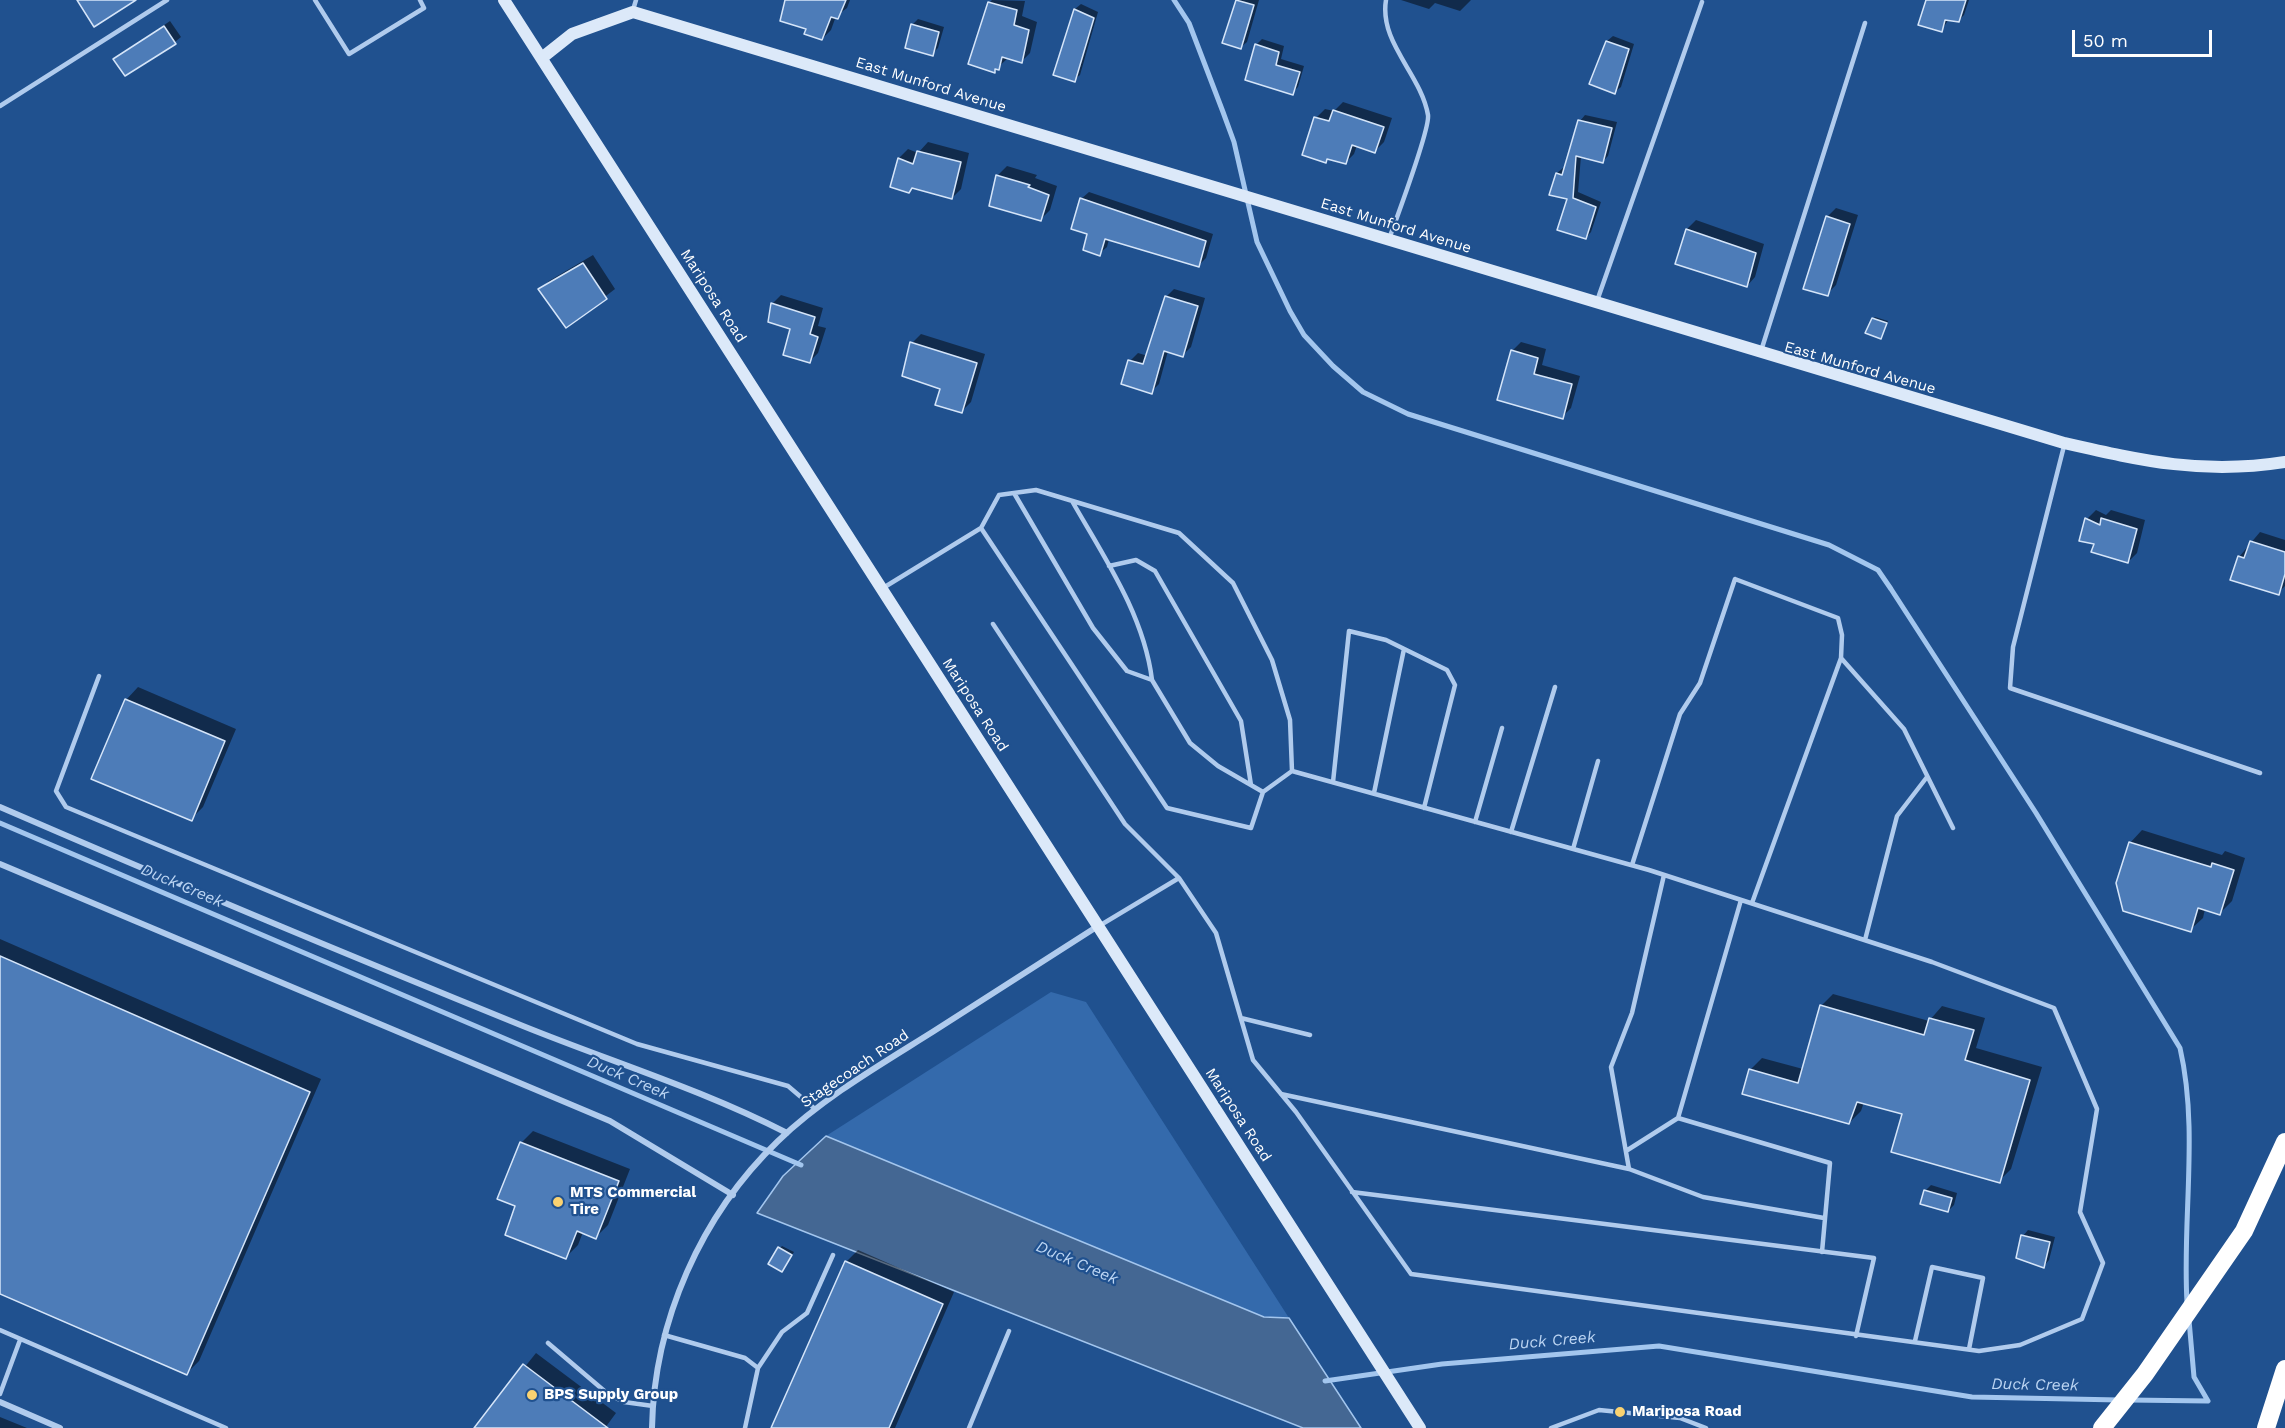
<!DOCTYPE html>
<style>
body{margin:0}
#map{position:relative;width:2285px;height:1428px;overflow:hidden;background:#20518f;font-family:"Work Sans",sans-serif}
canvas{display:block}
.scale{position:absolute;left:2072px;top:30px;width:140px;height:27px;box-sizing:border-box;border:3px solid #fff;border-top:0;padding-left:8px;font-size:18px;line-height:21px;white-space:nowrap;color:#fff;-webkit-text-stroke:4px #20518f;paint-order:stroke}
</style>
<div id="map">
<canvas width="2285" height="1428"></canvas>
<div class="scale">50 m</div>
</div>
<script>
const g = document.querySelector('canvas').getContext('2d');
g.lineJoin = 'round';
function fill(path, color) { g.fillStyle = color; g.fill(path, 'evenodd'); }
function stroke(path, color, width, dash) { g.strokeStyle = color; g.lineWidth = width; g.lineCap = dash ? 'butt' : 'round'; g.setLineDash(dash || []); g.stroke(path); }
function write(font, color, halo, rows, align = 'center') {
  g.font = font + ' "Work Sans",sans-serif'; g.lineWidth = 4.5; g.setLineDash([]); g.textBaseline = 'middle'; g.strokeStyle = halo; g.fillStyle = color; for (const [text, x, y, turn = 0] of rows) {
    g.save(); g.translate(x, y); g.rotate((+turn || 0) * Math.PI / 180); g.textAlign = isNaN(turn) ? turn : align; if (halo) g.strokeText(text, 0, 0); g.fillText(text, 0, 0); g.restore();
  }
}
const green = new Path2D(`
 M 1051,992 L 1086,1002 L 1289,1318 L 1264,1317 L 826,1136 Z`);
const water = new Path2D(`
 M 826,1136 L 1264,1317 L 1289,1318 L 1361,1428 L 1303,1428 L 757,1213 L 783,1176 Z`);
const shadow = new Path2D(`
 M 785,0 L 850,0 L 847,8 L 836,16 L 831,30 L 822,39 L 783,5 Z
 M 992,0 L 1025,1 L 1022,16 L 1037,22 L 1030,53 L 1021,62 L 1008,58 L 994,71 L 989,3 Z
 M 1238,0 L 1259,0 L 1247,42 L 1241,47 L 1224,42 Z
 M 1401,0 L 1471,0 L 1460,11 L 1435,3 L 1429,9 Z
 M 1928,0 L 1969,0 L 1964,15 L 1958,21 L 1949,19 L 1941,31 Z
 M 1081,4 L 1098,12 L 1080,75 L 1074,80 L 1055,74 L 1075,9 Z
 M 918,19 L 944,27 L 938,48 L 932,54 L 912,25 Z
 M 170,21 L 181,37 L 175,42 L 115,59 Z
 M 1613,36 L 1634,44 L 1621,87 L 1615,92 L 1607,41 Z
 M 1262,39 L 1284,46 L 1281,59 L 1304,66 L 1298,87 L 1292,93 L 1256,45 Z
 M 1343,102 L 1392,118 L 1384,142 L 1375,151 L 1357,145 L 1354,154 L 1345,163 L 1329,158 L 1325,161 L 1316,118 L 1325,109 L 1334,111 Z
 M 1585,115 L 1617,122 L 1608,156 L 1602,162 L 1581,156 L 1578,192 L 1601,202 L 1591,232 L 1586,238 L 1557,173 L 1563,168 L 1566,169 L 1580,121 Z
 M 928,142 L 969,153 L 961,189 L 952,198 L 913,187 L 909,191 L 892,186 L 899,158 L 908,149 L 918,153 Z
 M 1007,166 L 1037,175 L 1035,178 L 1057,186 L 1050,210 L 1041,219 L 991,205 L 998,175 Z
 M 1089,192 L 1213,234 L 1206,258 L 1198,266 L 1109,239 L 1107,247 L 1099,254 L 1089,233 L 1081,199 Z
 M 1836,208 L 1858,215 L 1836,285 L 1827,294 L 1827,217 Z
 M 1696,220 L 1764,244 L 1755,277 L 1747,286 L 1677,263 L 1687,229 Z
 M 593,255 L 615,289 L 567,326 L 540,290 L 549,281 Z
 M 1174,289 L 1205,298 L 1191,347 L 1183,355 L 1168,351 L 1159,384 L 1151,392 L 1130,361 L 1138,353 L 1148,356 L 1166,297 Z
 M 781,295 L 823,308 L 818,326 L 826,328 L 818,353 L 809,362 L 792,328 L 772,304 Z
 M 1875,317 L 1888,321 L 1881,337 L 1873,319 Z
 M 921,334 L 985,354 L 971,402 L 962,411 L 941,389 L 912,343 Z
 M 1521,342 L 1546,349 L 1542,365 L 1580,376 L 1571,408 L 1562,417 L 1512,351 Z
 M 2096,510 L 2106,515 L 2111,510 L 2145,520 L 2137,553 L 2128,562 L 2096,543 L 2087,519 Z
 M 2260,532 L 2285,540 L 2285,586 L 2278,593 L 2239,557 Z
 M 138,687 L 236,729 L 203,807 L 191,819 L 126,700 Z
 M 2142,830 L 2222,855 L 2225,851 L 2245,858 L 2232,901 L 2220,913 L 2205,909 L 2203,918 L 2190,930 L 2130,843 Z
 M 0,939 L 321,1079 L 199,1361 L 187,1373 L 0,1293 Z
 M 1833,994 L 1929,1021 L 1942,1006 L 1985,1018 L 1976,1048 L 2042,1067 L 2011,1169 L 1999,1181 L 1904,1113 L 1864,1102 L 1861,1111 L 1849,1123 L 1750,1070 L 1762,1058 L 1803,1069 L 1821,1006 Z
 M 533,1131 L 630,1169 L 608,1225 L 596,1237 L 583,1232 L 578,1245 L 566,1257 L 517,1205 L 521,1143 Z
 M 1931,1185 L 1957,1193 L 1954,1205 L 1948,1211 L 1925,1191 Z
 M 2028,1230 L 2055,1237 L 2049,1260 L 2044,1266 L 2023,1236 Z
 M 782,1246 L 794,1252 L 782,1270 L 780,1248 Z
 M 858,1250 L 954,1292 L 895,1428 L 773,1428 L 846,1262 Z
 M 536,1353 L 616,1413 L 605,1428 L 476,1428 Z
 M 0,1417 L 27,1428 L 0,1428 Z`);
const stream = new Path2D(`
 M 1174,0 L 1189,23 L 1223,112 L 1234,142 L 1257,242 L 1290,311 L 1304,335 L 1333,366 L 1363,392 L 1408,414 L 1829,545 L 1878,570 L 1891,589 L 2036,813 L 2180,1048 C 2199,1130 2182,1219 2187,1302
 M 0,823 L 801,1165
 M 2189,1320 L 2194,1377 L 2208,1401
 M 1325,1381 L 1442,1364 L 1659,1346 L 1972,1397 L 2119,1400
 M 2129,1400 L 2208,1401`);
const building = new Path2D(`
 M 77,0 L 136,0 L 94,27 Z
 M 785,0 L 846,0 L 838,19 L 831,17 L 822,40 L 804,34 L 806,29 L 780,21 Z
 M 1236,0 L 1254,5 L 1241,49 L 1222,43 Z
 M 1926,0 L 1966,0 L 1959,22 L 1945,20 L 1942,32 L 1918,25 Z
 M 988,2 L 1017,10 L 1014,25 L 1029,30 L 1022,63 L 1002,57 L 999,70 L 995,69 L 995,73 L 968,64 Z
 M 1074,9 L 1094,18 L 1075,82 L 1053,75 Z
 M 911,24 L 939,32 L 933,56 L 905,48 Z
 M 164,26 L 176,44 L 125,76 L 113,59 Z
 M 1606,41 L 1629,49 L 1615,94 L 1589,84 Z
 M 1255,44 L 1279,52 L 1276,65 L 1300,72 L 1293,95 L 1245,80 Z
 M 1333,110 L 1384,127 L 1375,153 L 1352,145 L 1346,164 L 1327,159 L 1326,163 L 1302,155 L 1314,117 L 1329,121 Z
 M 1578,120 L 1612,128 L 1603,163 L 1576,156 L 1573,198 L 1596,207 L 1586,239 L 1557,230 L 1567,199 L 1549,195 L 1556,173 L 1562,175 Z
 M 917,151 L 961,162 L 952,199 L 912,188 L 909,193 L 890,187 L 898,158 L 913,164 Z
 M 996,175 L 1030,185 L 1028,187 L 1049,195 L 1041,221 L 989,206 Z
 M 1080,198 L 1206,241 L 1199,267 L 1105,239 L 1100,256 L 1083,250 L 1087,234 L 1071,229 Z
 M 1826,216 L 1850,224 L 1828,296 L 1803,289 Z
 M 1686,229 L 1756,253 L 1747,287 L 1675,264 Z
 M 583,263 L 607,299 L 566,328 L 538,289 Z
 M 1165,296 L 1198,306 L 1183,357 L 1164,351 L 1152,394 L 1121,384 L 1128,360 L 1143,364 Z
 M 771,303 L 815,317 L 810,334 L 818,337 L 810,363 L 783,355 L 790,329 L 768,322 Z
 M 1872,318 L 1887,323 L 1881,339 L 1865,333 Z
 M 910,342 L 977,363 L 962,413 L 935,405 L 940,389 L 902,376 Z
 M 1511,350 L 1538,358 L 1534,374 L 1572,384 L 1563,419 L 1497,400 Z
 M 2085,518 L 2100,525 L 2101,518 L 2137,529 L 2128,563 L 2091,552 L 2094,544 L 2079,541 Z
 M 2250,541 L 2285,552 L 2285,574 L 2279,595 L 2230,580 L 2238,556 L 2244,558 Z
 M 125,699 L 225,741 L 192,821 L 91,779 Z
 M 2129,842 L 2211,867 L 2212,863 L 2234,870 L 2220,915 L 2198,908 L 2191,932 L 2123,911 L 2116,883 Z
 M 0,956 L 310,1092 L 187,1375 L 0,1294 Z
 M 1820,1005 L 1924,1035 L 1929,1018 L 1974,1030 L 1965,1060 L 2030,1080 L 2000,1183 L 1891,1152 L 1902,1114 L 1857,1102 L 1849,1124 L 1742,1094 L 1749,1069 L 1798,1083 Z
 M 520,1142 L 619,1181 L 596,1239 L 577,1231 L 566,1259 L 505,1235 L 515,1206 L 497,1199 Z
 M 1924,1190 L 1952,1198 L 1948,1212 L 1920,1204 Z
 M 2021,1235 L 2050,1242 L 2044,1268 L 2016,1258 Z
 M 778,1247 L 792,1255 L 782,1272 L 768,1264 Z
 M 845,1261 L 943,1304 L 889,1428 L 771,1428 Z
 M 523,1364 L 608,1428 L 474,1428 Z`);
const lane = new Path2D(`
 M 315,0 L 349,54 L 424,8 L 420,0
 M 1386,0 C 1379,43 1421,74 1428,115 C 1430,128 1396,220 1389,239
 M 633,10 L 636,0
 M 0,106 L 167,0
 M 1597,301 L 1702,2
 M 1761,351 L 1865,23
 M 2064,446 L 2013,647 L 2010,688 L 2260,773
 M 1014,493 L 1093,628 L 1127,671 L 1152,680 L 1190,743 L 1218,766 L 1263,792
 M 1072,501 C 1104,557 1144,615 1152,680
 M 981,528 L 999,495 L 1036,490 L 1179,533 L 1233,583 L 1272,660 L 1290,720 L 1292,771
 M 1109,566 L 1136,560 L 1155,571 L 1241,721 L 1251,785
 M 883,588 L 981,528 L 1167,808 L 1251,828 L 1263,792 L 1292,771 L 1649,870 L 1932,962 L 2054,1008 L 2097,1109 L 2080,1212 L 2103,1263 L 2082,1319 L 2020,1345 L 1979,1351 L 1411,1274 L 1296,1112 L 1253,1060 L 1216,933 L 1179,878 L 1099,926
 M 993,624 L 1125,824 L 1179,878
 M 99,676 L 56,791 L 66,807 L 637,1044 L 788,1086 L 815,1109
 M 1333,782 L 1349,631 L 1386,640 L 1447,670 L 1455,685 L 1424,808
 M 1374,793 L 1404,649
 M 1475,822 L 1502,728
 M 1511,832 L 1555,687
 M 1573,849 L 1598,761
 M 1632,865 L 1680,714 L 1700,683 L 1735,579 L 1838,618 L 1842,635 L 1841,658 L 1904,729 L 1953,828
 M 1741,900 L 1678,1118 L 1830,1163 L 1822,1252
 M 1752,903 L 1841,658
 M 1865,940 L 1897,816 L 1927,777
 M 1241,1018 L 1310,1035
 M 1281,1094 L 1629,1169 L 1611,1067 L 1632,1013 L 1664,875
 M 1626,1151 L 1678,1118
 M 1629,1169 L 1703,1197 L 1824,1218
 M 1352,1192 L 1874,1258 L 1856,1336
 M 0,1330 L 226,1428
 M 664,1335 L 745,1358 L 758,1368 L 745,1428
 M 1915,1341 L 1932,1267 L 1983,1278 L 1969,1349
 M 548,1343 L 608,1394 L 624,1402 L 653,1406
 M 758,1368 L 782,1332 L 807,1313 L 833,1255
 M 0,1394 L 20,1340
 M 969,1428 L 1009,1331
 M 1551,1428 L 1599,1410 L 1680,1418 L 1706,1428`);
const street = new Path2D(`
 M 0,807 C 173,882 348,955 523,1026 C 612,1062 701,1089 787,1133
 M 0,864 L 610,1121 L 733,1195
 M 0,1402 L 60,1428
 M 652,1428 C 654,1321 701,1215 778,1141 C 824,1097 880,1065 934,1031 C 988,996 1043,961 1098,926`);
const secondary = new Path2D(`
 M 504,0 L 1420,1428
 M 543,57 L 572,34 L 633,12 L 643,15 L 2064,443 C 2143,461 2204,475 2285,462`);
const highway = new Path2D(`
 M 2102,1428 L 2145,1374 L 2244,1231 L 2285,1142
 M 2266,1428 L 2285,1369`);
const markers = [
 [558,1202,6,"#fad271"],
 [532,1395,6,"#fad271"],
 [1620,1412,6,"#fad271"]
];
const streetNames = [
 ["East Munford Avenue",931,85,17],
 ["East Munford Avenue",1396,226,17],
 ["Mariposa Road",713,296,57],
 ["East Munford Avenue",1860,368,16],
 ["Mariposa Road",975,705,57],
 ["Stagecoach Road",855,1069,-34],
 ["Mariposa Road",1238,1115,57]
];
const poiNames = [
 ["MTS Commercial",570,1193],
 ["Tire",570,1210],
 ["BPS Supply Group",544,1395],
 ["Mariposa Road",1632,1412]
];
const waterNames = [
 ["Duck Creek",182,886,23],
 ["Duck Creek",628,1078,23],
 ["Duck Creek",1077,1263,23],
 ["Duck Creek",1552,1341,-5],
 ["Duck Creek",2035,1385,1]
];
fill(green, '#346aac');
fill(water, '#446793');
stroke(water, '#a3c6ee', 1.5);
fill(shadow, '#0007');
stroke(stream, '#a3c6ee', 5);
fill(building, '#4d7cb8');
stroke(building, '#d5e5f9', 1.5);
stroke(lane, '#b0cbed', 4.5);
stroke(street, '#b0cbed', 6);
stroke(secondary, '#dce9f9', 12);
stroke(highway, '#fff', 18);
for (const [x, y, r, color] of markers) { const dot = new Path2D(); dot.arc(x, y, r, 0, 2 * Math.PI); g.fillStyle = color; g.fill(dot); stroke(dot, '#20518f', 2); }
write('15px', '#fff', '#20518f', streetNames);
write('bold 15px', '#fff', '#20518f', poiNames, 'left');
write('italic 16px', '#bcd5f3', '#20518f', waterNames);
</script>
